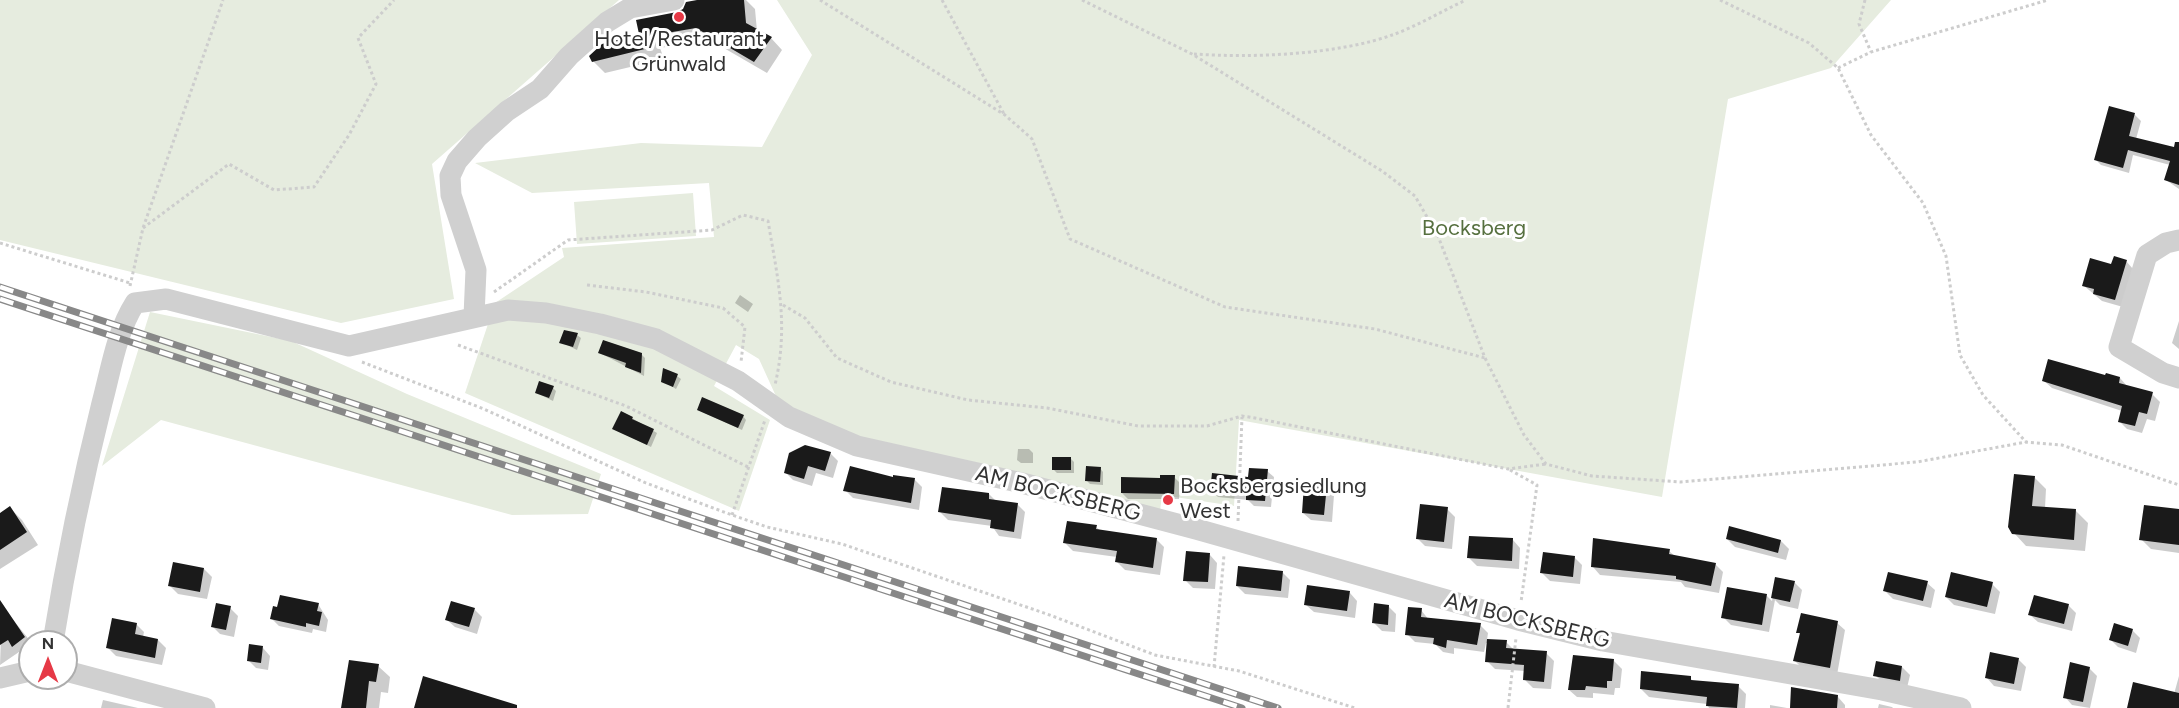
<!DOCTYPE html>
<meta charset="utf-8">
<style>
body{margin:0}
#map{position:relative;width:2179px;height:708px;overflow:hidden;background:#fff;font-family:Figtree,sans-serif}
canvas{display:block}
.north{position:absolute;left:18px;top:630px;width:60px;height:60px;box-sizing:border-box;background:#fff;border:2px solid #adadad;border-radius:50%;rotate:0deg;font-size:16px;font-weight:700;line-height:24px;text-align:center;color:#333}
.north::after{content:'';display:block;margin:auto;width:21px;height:27px;background:#e63946;clip-path:polygon(50% 0,100% 100%,50% 72%,0 100%)}
</style>
<div id="map">
<canvas width="2179" height="708"></canvas>
<div class="north">N</div>
</div>
<script>
const g = document.querySelector('canvas').getContext('2d');
g.lineJoin = 'round';
function fill(path, color) { g.fillStyle = color; g.fill(path, 'evenodd'); }
function stroke(path, color, width, dash) { g.strokeStyle = color; g.lineWidth = width; g.lineCap = dash ? 'butt' : 'round'; g.setLineDash(dash || []); g.stroke(path); }
function write(font, color, halo, rows, align = 'center') {
  g.font = font + ' Figtree,sans-serif'; g.lineWidth = 6; g.setLineDash([]); g.textBaseline = 'middle'; g.strokeStyle = halo; g.fillStyle = color; for (const [text, x, y, turn = 0] of rows) {
    g.save(); g.translate(x, y); g.rotate((+turn || 0) * Math.PI / 180); g.textAlign = isNaN(turn) ? turn : align; if (halo) g.strokeText(text, 0, 0); g.fillText(text, 0, 0); g.restore();
  }
}
const green = new Path2D(`
 M 0,0 L 619,0 L 432,164 L 454,299 L 341,323 L 0,240 Z
 M 777,0 L 1891,0 L 1831,68 L 1728,99 L 1662,497 L 1239,420 L 1234,506 L 1162,495 L 1160,511 L 861,439 L 780,405 L 759,359 L 736,345 L 714,386 L 770,420 L 739,511 L 465,393 L 495,303 L 564,257 L 562,248 L 714,237 L 709,183 L 532,193 L 475,163 L 641,143 L 762,147 L 812,55 Z
 M 693,193 L 696,236 L 577,244 L 574,202 Z
 M 150,312 L 291,341 L 407,394 L 601,474 L 588,514 L 512,515 L 161,420 L 102,466 Z`);
const shadow = new Path2D(`
 M 706,0 L 746,0 L 755,9 L 757,31 L 771,38 L 782,50 L 767,73 L 710,40 L 660,48 L 664,59 L 605,73 L 593,61 Z
 M 2110,108 L 2135,115 L 2141,121 L 2136,139 L 2179,156 L 2179,189 L 2166,180 L 2170,165 L 2133,155 L 2129,173 L 2101,165 L 2095,159 Z
 M 2126,261 L 2133,269 L 2123,307 L 2102,301 L 2083,285 L 2112,266 Z
 M 740,295 L 753,304 L 748,312 L 735,303 Z
 M 2179,321 L 2179,349 L 2172,343 Z
 M 577,335 L 581,338 L 577,350 L 561,342 Z
 M 600,353 L 642,355 L 645,358 L 644,376 Z
 M 677,376 L 681,379 L 676,389 L 663,381 Z
 M 2106,377 L 2120,378 L 2127,386 L 2152,394 L 2160,402 L 2155,421 L 2147,419 L 2142,433 L 2127,429 L 2119,421 L 2122,411 L 2052,388 L 2044,381 Z
 M 553,388 L 556,391 L 553,401 L 537,393 Z
 M 698,410 L 743,416 L 746,420 L 742,430 Z
 M 632,418 L 657,433 L 651,447 L 614,429 Z
 M 1018,449 L 1029,449 L 1033,453 L 1033,463 L 1021,463 L 1017,460 Z
 M 830,453 L 838,461 L 833,478 L 816,473 L 812,486 L 793,480 L 785,472 Z
 M 1070,458 L 1074,462 L 1074,473 L 1057,473 L 1054,470 Z
 M 1100,468 L 1103,472 L 1103,485 L 1090,484 L 1087,481 Z
 M 1267,471 L 1274,477 L 1271,507 L 1254,506 L 1248,500 L 1218,497 L 1211,490 Z
 M 1174,477 L 1180,483 L 1179,499 L 1128,499 L 1122,493 Z
 M 2034,477 L 2046,489 L 2045,508 L 2076,511 L 2088,523 L 2085,551 L 2026,546 L 2014,533 Z
 M 894,479 L 914,479 L 922,487 L 919,510 L 853,498 L 845,490 Z
 M 1326,487 L 1334,495 L 1332,522 L 1311,520 L 1303,513 Z
 M 989,494 L 996,501 L 1017,504 L 1025,512 L 1021,539 L 999,536 L 992,526 L 948,520 L 940,512 Z
 M 10,508 L 22,520 L 38,545 L 0,569 L 0,514 Z
 M 1447,509 L 1455,517 L 1452,549 L 1425,546 L 1417,538 Z
 M 2179,511 L 2179,553 L 2151,549 L 2141,539 Z
 M 1096,527 L 1101,531 L 1156,539 L 1164,547 L 1160,575 L 1125,570 L 1117,562 L 1117,557 L 1073,551 L 1065,543 Z
 M 1727,539 L 1781,541 L 1789,549 L 1786,560 L 1735,547 Z
 M 1513,540 L 1520,548 L 1519,569 L 1477,566 L 1469,558 Z
 M 1669,551 L 1675,556 L 1715,564 L 1723,572 L 1719,593 L 1685,587 L 1681,582 L 1600,575 L 1593,567 Z
 M 1210,555 L 1217,563 L 1215,589 L 1193,588 L 1185,580 Z
 M 1574,557 L 1582,565 L 1580,584 L 1550,581 L 1542,573 Z
 M 204,569 L 212,577 L 207,599 L 178,594 L 170,586 Z
 M 1282,572 L 1290,580 L 1288,598 L 1245,594 L 1237,586 Z
 M 1776,578 L 1794,582 L 1802,590 L 1798,609 L 1780,605 L 1775,600 L 1769,632 L 1731,625 L 1723,617 L 1767,596 L 1772,601 Z
 M 1927,583 L 1935,590 L 1931,608 L 1893,599 L 1885,591 Z
 M 1992,584 L 2000,592 L 1995,614 L 1954,605 L 1946,597 Z
 M 1350,593 L 1357,601 L 1355,618 L 1314,612 L 1306,605 Z
 M 318,604 L 328,620 L 326,632 L 313,629 L 312,633 L 279,626 L 272,619 Z
 M 2068,605 L 2076,613 L 2072,631 L 2038,622 L 2030,615 Z
 M 2,606 L 31,642 L 30,654 L 25,657 L 19,652 L 0,665 Z
 M 1388,606 L 1396,614 L 1395,632 L 1382,631 L 1374,623 Z
 M 230,608 L 238,616 L 234,637 L 220,634 L 212,626 Z
 M 474,609 L 482,617 L 477,634 L 455,627 L 447,620 Z
 M 1421,610 L 1429,620 L 1480,625 L 1488,633 L 1487,640 L 1506,642 L 1514,650 L 1546,653 L 1554,661 L 1551,689 L 1533,688 L 1525,680 L 1525,671 L 1495,669 L 1487,661 L 1488,643 L 1486,643 L 1484,652 L 1454,648 L 1454,654 L 1443,652 L 1435,644 L 1415,642 L 1407,634 Z
 M 1837,623 L 1845,630 L 1837,675 L 1803,669 L 1795,661 L 1801,635 L 1798,632 Z
 M 136,624 L 144,632 L 143,637 L 158,640 L 166,648 L 162,665 L 116,656 L 108,648 Z
 M 2132,630 L 2140,638 L 2136,653 L 2118,647 L 2111,640 Z
 M 263,648 L 270,656 L 268,670 L 256,668 L 248,660 Z
 M 2018,659 L 2026,667 L 2021,691 L 1994,686 L 1987,678 Z
 M 1614,661 L 1622,669 L 1620,688 L 1615,688 L 1614,695 L 1593,693 L 1593,698 L 1577,697 L 1569,690 Z
 M 378,666 L 390,677 L 388,693 L 381,692 L 379,708 L 342,708 Z
 M 1902,667 L 1910,675 L 1907,688 L 1883,683 L 1875,675 Z
 M 2089,668 L 2097,676 L 2090,708 L 2072,705 L 2065,697 Z
 M 2179,676 L 2179,708 L 2131,708 L 2174,694 Z
 M 1690,678 L 1694,682 L 1738,686 L 1746,694 L 1745,708 L 1709,708 L 1707,704 L 1649,697 L 1641,689 Z
 M 1838,697 L 1845,705 L 1845,708 L 1791,708 Z
 M 103,700 L 138,708 L 101,708 Z
 M 1879,704 L 1892,707 L 1893,708 L 1878,708 Z
 M 1770,705 L 1787,708 L 1770,708 Z`);
const building = new Path2D(`
 M 697,0 L 744,0 L 746,23 L 772,37 L 754,62 L 696,28 L 649,36 L 653,47 L 592,62 L 589,56 L 602,44 L 639,34 L 636,20 L 677,12 L 683,9 L 686,2 Z
 M 2109,106 L 2135,113 L 2129,136 L 2174,147 L 2175,142 L 2179,142 L 2179,185 L 2164,180 L 2170,161 L 2128,150 L 2123,168 L 2094,160 Z
 M 2114,256 L 2127,260 L 2115,300 L 2093,294 L 2094,289 L 2082,286 L 2090,258 L 2111,264 Z
 M 564,330 L 578,333 L 573,347 L 559,343 Z
 M 603,340 L 642,353 L 641,373 L 625,367 L 626,363 L 598,353 Z
 M 2048,359 L 2105,375 L 2106,373 L 2120,377 L 2119,383 L 2153,392 L 2147,414 L 2139,412 L 2135,426 L 2118,422 L 2122,406 L 2042,381 Z
 M 663,368 L 678,374 L 673,387 L 661,382 Z
 M 539,381 L 554,386 L 549,398 L 535,393 Z
 M 702,397 L 744,415 L 738,428 L 697,410 Z
 M 621,411 L 633,417 L 632,419 L 654,429 L 647,445 L 612,429 Z
 M 805,445 L 831,452 L 825,471 L 808,466 L 804,479 L 784,473 L 789,453 Z
 M 1052,457 L 1071,457 L 1071,470 L 1052,470 Z
 M 850,466 L 893,477 L 893,475 L 915,478 L 911,503 L 843,491 Z
 M 1086,466 L 1101,467 L 1100,482 L 1085,481 Z
 M 1249,468 L 1268,469 L 1265,501 L 1246,500 L 1246,495 L 1210,491 L 1212,473 L 1248,477 Z
 M 2014,474 L 2035,476 L 2032,506 L 2076,509 L 2074,540 L 2012,534 L 2008,527 Z
 M 1160,475 L 1175,475 L 1174,494 L 1121,493 L 1121,477 L 1160,478 Z
 M 1304,484 L 1327,485 L 1324,515 L 1302,513 Z
 M 942,487 L 989,493 L 989,499 L 1018,503 L 1014,532 L 990,528 L 991,520 L 938,512 Z
 M 1420,504 L 1448,507 L 1444,542 L 1416,539 Z
 M 2144,505 L 2179,509 L 2179,545 L 2139,540 Z
 M 10,506 L 27,532 L 0,550 L 0,513 Z
 M 1067,521 L 1097,525 L 1096,529 L 1157,538 L 1153,568 L 1115,562 L 1117,551 L 1063,543 Z
 M 1729,526 L 1781,540 L 1778,553 L 1726,539 Z
 M 1469,536 L 1513,538 L 1512,561 L 1467,558 Z
 M 1593,538 L 1670,549 L 1669,554 L 1716,563 L 1711,586 L 1676,579 L 1676,576 L 1591,567 Z
 M 1186,551 L 1210,553 L 1208,582 L 1183,581 Z
 M 1543,552 L 1575,556 L 1573,577 L 1540,573 Z
 M 173,562 L 204,568 L 200,592 L 168,586 Z
 M 1238,566 L 1283,571 L 1281,591 L 1236,586 Z
 M 1888,572 L 1928,581 L 1923,601 L 1883,591 Z
 M 1951,572 L 1993,582 L 1987,607 L 1945,597 Z
 M 1775,577 L 1795,581 L 1790,602 L 1771,598 Z
 M 1307,585 L 1350,591 L 1347,611 L 1304,605 Z
 M 1727,587 L 1767,594 L 1762,625 L 1721,618 Z
 M 280,595 L 319,603 L 317,611 L 322,612 L 319,626 L 306,623 L 306,627 L 270,619 L 273,606 L 277,607 Z
 M 2034,595 L 2069,604 L 2064,624 L 2028,615 Z
 M 0,600 L 25,637 L 12,647 L 8,640 L 0,645 Z
 M 451,601 L 475,608 L 469,627 L 445,620 Z
 M 216,603 L 231,606 L 226,630 L 211,627 Z
 M 1374,603 L 1389,605 L 1388,625 L 1372,623 Z
 M 1408,607 L 1422,608 L 1421,617 L 1481,623 L 1477,645 L 1447,640 L 1446,648 L 1433,644 L 1434,638 L 1405,635 Z
 M 1801,613 L 1838,621 L 1830,668 L 1793,661 L 1800,633 L 1796,633 Z
 M 112,618 L 137,623 L 135,634 L 158,639 L 155,658 L 106,648 Z
 M 2114,623 L 2133,629 L 2128,646 L 2109,640 Z
 M 1487,639 L 1507,640 L 1506,648 L 1547,651 L 1544,682 L 1523,680 L 1524,665 L 1485,662 Z
 M 249,644 L 263,646 L 261,663 L 247,661 Z
 M 1990,652 L 2019,658 L 2014,684 L 1985,678 Z
 M 1573,655 L 1614,659 L 1612,681 L 1607,681 L 1607,688 L 1586,686 L 1585,690 L 1568,690 Z
 M 349,660 L 379,664 L 376,682 L 369,681 L 366,708 L 341,708 Z
 M 1876,661 L 1902,666 L 1900,681 L 1873,676 Z
 M 2070,662 L 2090,667 L 2083,702 L 2063,698 Z
 M 1641,671 L 1691,676 L 1691,680 L 1739,684 L 1737,708 L 1706,706 L 1707,697 L 1640,689 Z
 M 423,676 L 517,705 L 517,708 L 414,708 Z
 M 2133,682 L 2179,693 L 2179,708 L 2127,708 Z
 M 1791,687 L 1838,695 L 1837,708 L 1790,708 Z`);
const path = new Path2D(`
 M 820,0 L 1005,115 L 1032,139 L 1070,239 L 1225,307 L 1375,329 L 1485,358
 M 942,0 L 1004,114
 M 1082,0 L 1192,54 L 1382,171 L 1415,196 L 1438,236 L 1485,358 L 1524,435 L 1546,464 L 1592,476 L 1681,482 L 1917,462 L 2026,442 L 2062,445 L 2179,485
 M 1720,0 L 1809,43 L 1838,68 L 1871,135 L 1923,203 L 1946,256 L 1960,355 L 1983,395 L 2026,442
 M 1865,0 L 1859,24 L 1871,52
 M 1194,54 C 1253,58 1338,55 1395,34 C 1419,25 1442,11 1466,0
 M 1838,68 L 1871,52 L 2048,0
 M 143,228 L 229,164 L 274,190 L 314,187 L 349,135 L 376,84 L 358,38 L 394,0
 M 0,243 L 130,283
 M 587,285 L 646,292 L 723,308 L 745,327 L 741,362
 M 130,286 L 143,228 L 223,0
 M 494,292 L 568,240 L 712,230 L 743,215 L 768,221 C 778,280 789,325 775,385
 M 783,305 L 805,318 L 837,358 L 891,382 L 968,400 L 1047,408 L 1138,426 L 1207,426 L 1242,416 L 1255,418 L 1508,469 L 1546,464
 M 458,345 L 626,406 L 748,467
 M 362,362 L 484,409 L 646,483 L 732,515 L 767,527 L 842,544 L 1047,614 L 1155,655 L 1239,671 L 1355,708
 M 1510,470 L 1537,485 L 1521,602
 M 732,515 L 765,420
 M 1238,521 L 1242,417
 M 1214,667 L 1224,555
 M 1508,708 L 1516,638`);
const minor = new Path2D(`
 M 2179,240 L 2166,243 L 2147,255 L 2119,347 L 2163,373 L 2179,378
 M 474,316 L 476,270 L 451,195 L 450,176 L 457,161 L 477,138 L 507,111 L 540,89 L 569,56 L 607,22 L 630,8 L 674,0
 M 53,642 C 66,561 82,483 102,403 C 111,370 116,333 135,303 L 166,299 L 349,346 L 508,310 L 546,313 L 600,324 L 656,339 L 738,381 L 789,417 L 857,446 L 1022,483 L 1196,529 L 1518,620 L 1603,641 L 1882,690 L 1961,708
 M 66,671 L 205,708
 M 0,678 L 30,671`);
const rail = new Path2D(`
 M 0,287 L 1278,708
 M 0,299 L 1242,708`);
const markers = [
 [679,17,6,"#e63946"],
 [1168,500,6,"#e63946"]
];
const poiNames = [
 ["Hotel/Restaurant",679,40],
 ["Grünwald",679,65],
 ["Bocksbergsiedlung",1180,487,"left"],
 ["West",1180,512,"left"]
];
const parkNames = [
 ["Bocksberg",1474,229]
];
const streetNames = [
 ["AM BOCKSBERG",1058,494,14],
 ["AM BOCKSBERG",1527,621,14]
];
fill(green, '#e6ecdf');
fill(shadow, '#0003');
fill(building, '#1a1a1a');
stroke(path, '#cdcdcd', 3, [3, 3]);
stroke(minor, '#d0d0d0', 21);
stroke(rail, '#888', 7);
stroke(rail, '#fff', 4.5, [14]);
for (const [x, y, r, color] of markers) { const dot = new Path2D(); dot.arc(x, y, r, 0, 2 * Math.PI); g.fillStyle = color; g.fill(dot); stroke(dot, '#fff', 2); }
write('22px', '#333', '#fff', poiNames);
write('22px', '#56703f', '#fff', parkNames);
write('22px', '#333', '#fff', streetNames);
</script>
